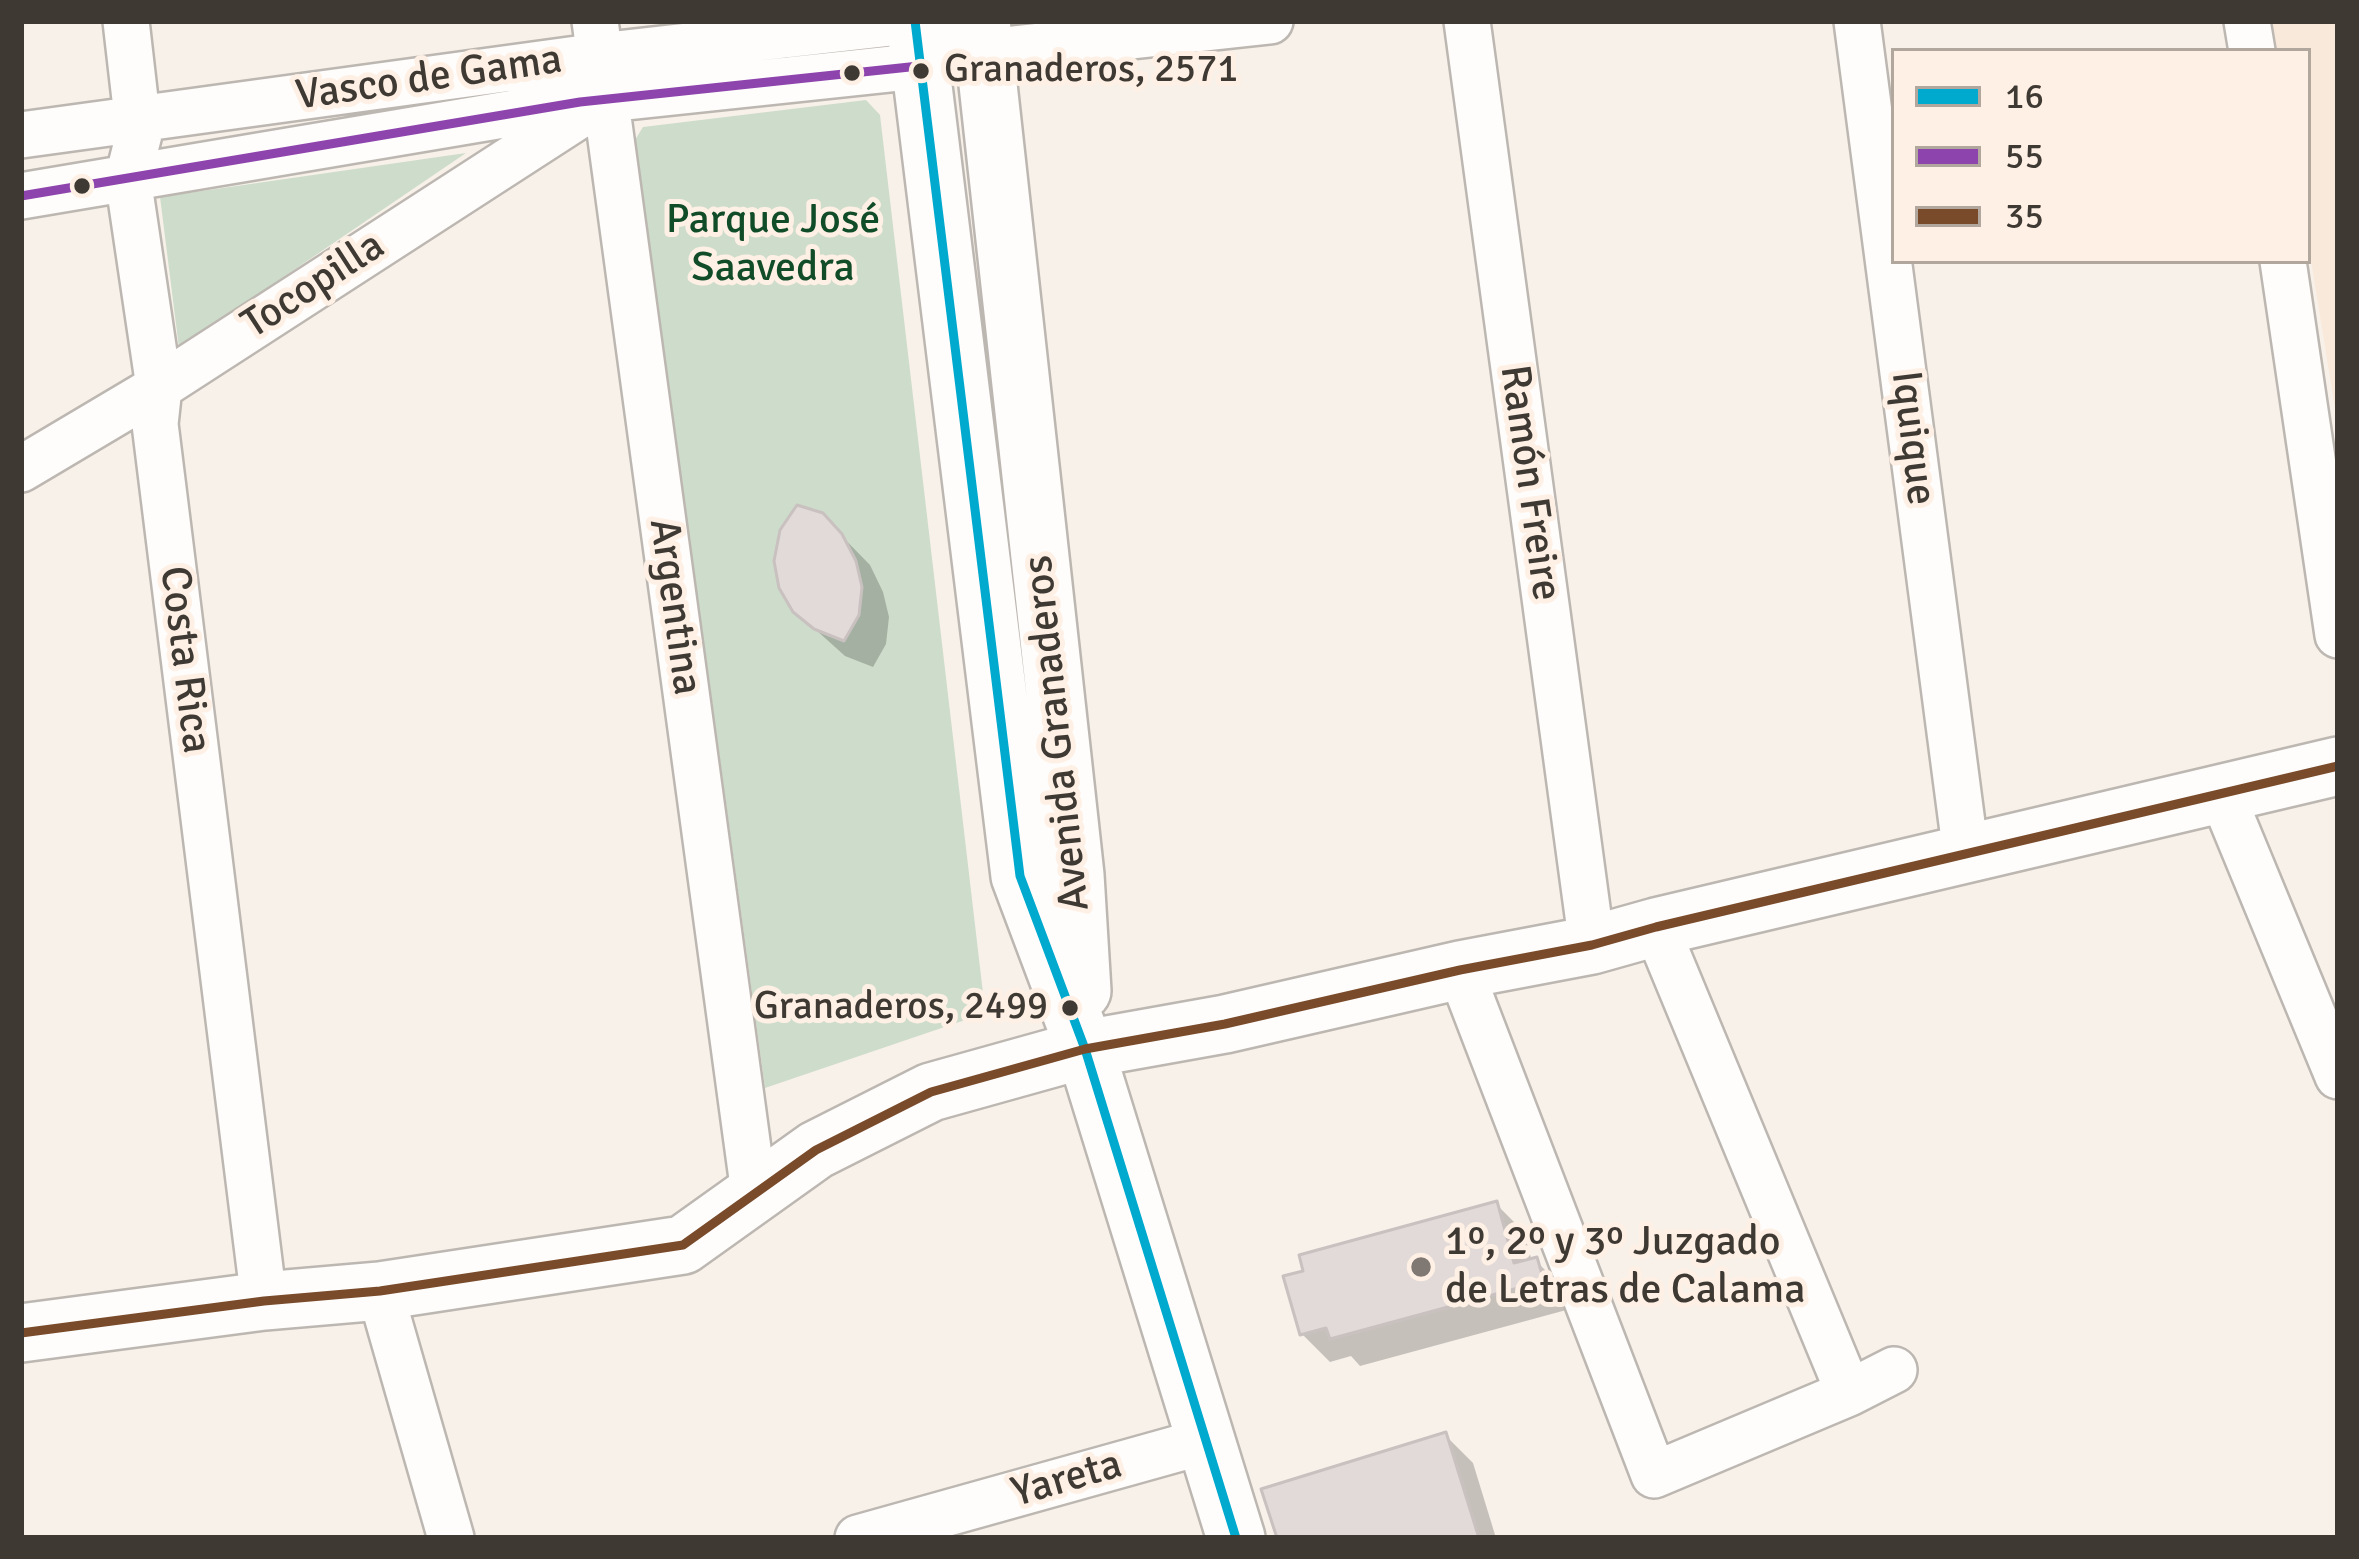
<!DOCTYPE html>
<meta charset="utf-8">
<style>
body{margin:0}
#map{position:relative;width:2359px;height:1559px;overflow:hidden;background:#f8f1ea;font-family:Signika,sans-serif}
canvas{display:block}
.frame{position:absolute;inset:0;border:24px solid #3f3933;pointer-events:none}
.legend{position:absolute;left:1891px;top:48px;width:420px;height:216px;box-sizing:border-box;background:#fef0e4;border:3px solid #b2a79d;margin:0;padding:15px 21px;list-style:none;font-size:36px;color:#3f3933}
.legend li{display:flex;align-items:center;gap:24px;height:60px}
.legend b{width:60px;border:3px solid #b2a79d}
</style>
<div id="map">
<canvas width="2359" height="1559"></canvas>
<div class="frame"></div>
<ul class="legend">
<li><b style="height:15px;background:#00a9ce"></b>16</li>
<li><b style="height:15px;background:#8e44ad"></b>55</li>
<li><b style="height:15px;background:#7a4b2a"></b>35</li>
</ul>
</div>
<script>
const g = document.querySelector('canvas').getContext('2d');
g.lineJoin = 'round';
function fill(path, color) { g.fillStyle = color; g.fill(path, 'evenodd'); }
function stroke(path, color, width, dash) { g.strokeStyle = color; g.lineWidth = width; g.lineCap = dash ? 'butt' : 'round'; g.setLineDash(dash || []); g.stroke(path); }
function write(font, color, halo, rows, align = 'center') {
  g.font = font + ' Signika,sans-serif'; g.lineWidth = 10; g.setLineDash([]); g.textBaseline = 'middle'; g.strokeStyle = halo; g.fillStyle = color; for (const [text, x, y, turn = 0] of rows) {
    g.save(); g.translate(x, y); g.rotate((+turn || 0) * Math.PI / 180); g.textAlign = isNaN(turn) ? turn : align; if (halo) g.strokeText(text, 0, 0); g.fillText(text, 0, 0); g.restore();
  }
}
const built = new Path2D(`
 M 2272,21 L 2338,21 L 2338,427 L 2308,242 L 2308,51 L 2277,51 Z`);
const green = new Path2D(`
 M 866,100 L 880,115 L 983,993 L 971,1018 L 765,1088 L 635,140 L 643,127 Z
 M 466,153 L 179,348 L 160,197 Z`);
const shadow = new Path2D(`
 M 822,516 L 870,565 L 883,592 L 889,617 L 886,644 L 873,667 L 845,656 L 795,611 Z
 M 1496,1204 L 1524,1232 L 1532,1262 L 1536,1261 L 1564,1289 L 1570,1309 L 1360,1366 L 1351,1356 L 1330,1362 L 1302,1334 Z
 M 1445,1435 L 1473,1463 L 1496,1538 L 1280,1538 Z`);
const building = new Path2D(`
 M 797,505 L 823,513 L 842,534 L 856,561 L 862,587 L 859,615 L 844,641 L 814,629 L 793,612 L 779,588 L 774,561 L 780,530 Z
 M 1497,1201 L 1514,1263 L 1537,1257 L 1544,1281 L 1330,1339 L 1326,1328 L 1300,1335 L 1283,1276 L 1303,1271 L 1299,1255 Z
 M 1446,1432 L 1479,1538 L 1277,1538 L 1261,1489 Z`);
const minor = new Path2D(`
 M 126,21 L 139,134 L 128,178 L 159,387 L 155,424 L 264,1301
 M 595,21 L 754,1193
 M 917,21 L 985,52 L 1270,21
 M 1467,21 L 1592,945
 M 1857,21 L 1966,854
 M 2247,21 L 2252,51
 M 21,135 L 599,56 L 909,21
 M 21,196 L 580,102 L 919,66
 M 2283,261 L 2338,635
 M 21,469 L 159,387 L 592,107
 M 2222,795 L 2338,1076
 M 1460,970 L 1654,1475 L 1849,1393 L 1656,927
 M 380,1291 L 451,1538
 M 1849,1393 L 1894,1370
 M 858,1538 L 1205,1441`);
const major = new Path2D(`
 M 915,21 L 1020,876 L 1085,1049 L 1236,1538
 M 981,21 L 1075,875 L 1082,991
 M 21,1333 L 264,1301 L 380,1291 L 683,1245 L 816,1150 L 931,1092 L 1085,1049 L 1225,1024 L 1460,970 L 1592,945 L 1656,927 L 2338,766`);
const bus1 = new Path2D(`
 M 915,21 L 1020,876 L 1085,1049 L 1236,1538`);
const bus2 = new Path2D(`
 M 21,196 L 580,102 L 919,66`);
const bus3 = new Path2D(`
 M 21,1333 L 264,1301 L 380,1291 L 683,1245 L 816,1150 L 931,1092 L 1085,1049 L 1225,1024 L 1460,970 L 1592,945 L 1656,927 L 2338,766`);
const markers = [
 [921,71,10,"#3f3933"],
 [852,73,10,"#3f3933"],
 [82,186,10,"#3f3933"],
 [1070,1008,10,"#3f3933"],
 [1421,1267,12,"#807973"]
];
const busNames = [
 ["Granaderos, 2571",944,71],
 ["Granaderos, 2499",1048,1008,"right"]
];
const streetNames = [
 ["Vasco de Gama",429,79,-8],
 ["Tocopilla",314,286,-33],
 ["Iquique",1912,438,83],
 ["Ramón Freire",1529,483,82],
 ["Argentina",674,607,82],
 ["Costa Rica",184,660,83],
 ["Avenida Granaderos",1058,733,-96],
 ["Yareta",1067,1480,-16]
];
const parkNames = [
 ["Parque José",773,221],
 ["Saavedra",773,269]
];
const poiNames = [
 ["1º, 2º y 3º Juzgado",1445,1243],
 ["de Letras de Calama",1445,1291]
];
fill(built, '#f9e9db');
fill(green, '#cedccb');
fill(shadow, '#0003');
fill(building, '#e1dad8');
stroke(building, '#c9c1c0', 3);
stroke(minor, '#bdb7b1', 50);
stroke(major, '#bdb7b1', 62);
stroke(minor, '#fefdfc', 45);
stroke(major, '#fefdfc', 57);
stroke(bus1, '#00a9ce', 9);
stroke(bus2, '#8e44ad', 9);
stroke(bus3, '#7a4b2a', 9);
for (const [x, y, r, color] of markers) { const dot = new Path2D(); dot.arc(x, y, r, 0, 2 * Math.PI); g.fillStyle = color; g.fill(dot); stroke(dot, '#fef0e4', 4.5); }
write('39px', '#3f3933', '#fef0e4', busNames, 'left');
write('42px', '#3f3933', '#fef0e4', streetNames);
write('42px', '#114c28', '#fef0e4', parkNames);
write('42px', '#3f3933', '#fef0e4', poiNames, 'left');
</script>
